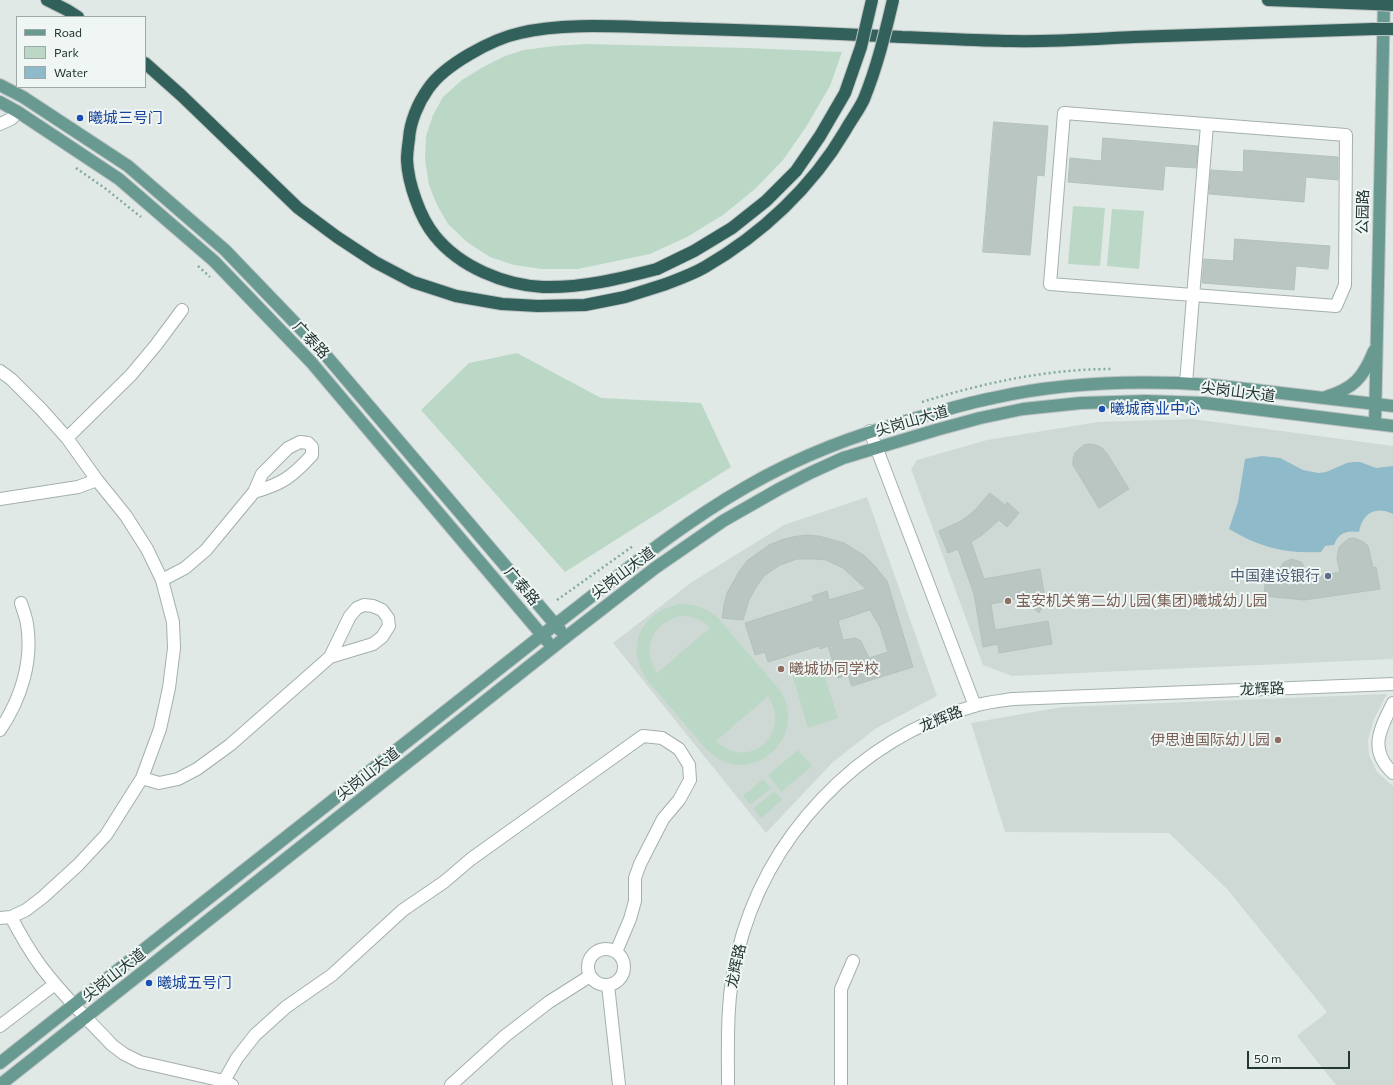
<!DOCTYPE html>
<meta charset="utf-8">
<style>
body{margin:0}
#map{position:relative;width:1393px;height:1085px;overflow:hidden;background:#e0e9e6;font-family:Commissioner,sans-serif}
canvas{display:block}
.legend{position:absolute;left:16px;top:16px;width:130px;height:72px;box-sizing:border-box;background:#f0f6f4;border:1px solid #9eaaa7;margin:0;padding:5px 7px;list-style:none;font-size:12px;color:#233734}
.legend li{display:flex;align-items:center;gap:8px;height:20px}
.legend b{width:20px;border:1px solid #9eaaa7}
.scale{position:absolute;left:1247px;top:1051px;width:103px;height:18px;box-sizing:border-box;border:2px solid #233734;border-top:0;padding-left:5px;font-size:12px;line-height:14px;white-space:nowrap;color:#233734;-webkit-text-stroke:3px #f0f6f4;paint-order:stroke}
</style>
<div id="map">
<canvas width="1393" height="1085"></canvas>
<ul class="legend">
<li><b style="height:5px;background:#699a92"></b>Road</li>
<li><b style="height:11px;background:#bbd8c6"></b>Park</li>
<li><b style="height:11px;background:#8ebac9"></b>Water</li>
</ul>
<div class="scale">50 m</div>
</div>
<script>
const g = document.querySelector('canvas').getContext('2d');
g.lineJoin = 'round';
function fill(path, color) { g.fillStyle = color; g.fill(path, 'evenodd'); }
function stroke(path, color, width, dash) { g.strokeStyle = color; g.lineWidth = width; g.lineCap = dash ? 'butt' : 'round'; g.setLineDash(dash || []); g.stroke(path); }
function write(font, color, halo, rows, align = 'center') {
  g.font = font + ' Commissioner,"Noto Sans SC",sans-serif'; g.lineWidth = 4; g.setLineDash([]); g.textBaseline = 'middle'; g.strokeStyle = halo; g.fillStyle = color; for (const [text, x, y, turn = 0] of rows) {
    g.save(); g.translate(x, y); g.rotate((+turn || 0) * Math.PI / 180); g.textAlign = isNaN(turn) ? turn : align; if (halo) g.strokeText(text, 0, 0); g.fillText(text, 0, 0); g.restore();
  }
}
const built = new Path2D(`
 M 1192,419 L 1393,446 L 1393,659 L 1012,676 L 983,665 L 911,469 L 917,460 L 987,440 L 1098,422 Z
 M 867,497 L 937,696 L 875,729 L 832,763 L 766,833 L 613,643 L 692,582 L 784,525 Z
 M 1387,694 L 1374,719 L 1368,740 L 1369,755 L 1377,772 L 1393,786 L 1393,1085 L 1336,1085 L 1297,1036 L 1327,1012 L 1227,889 L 1169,833 L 1005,832 L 971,723 L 1062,707 Z`);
const green = new Path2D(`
 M 587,44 L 747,48 L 842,52 L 830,86 L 806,127 L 783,160 L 755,189 L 723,215 L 687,237 L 650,254 L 578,269 L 542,269 L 514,265 L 490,257 L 467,242 L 448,224 L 437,205 L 429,185 L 425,159 L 426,136 L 433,115 L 443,97 L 462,80 L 483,67 L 505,56 L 524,50 L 554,46 Z
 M 1073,206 L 1105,208 L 1100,266 L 1068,264 Z
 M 1112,209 L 1144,211 L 1139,269 L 1107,266 Z
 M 517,353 L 601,398 L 701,403 L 731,467 L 565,572 L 421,410 L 469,363 Z
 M 679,604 C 695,604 707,608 719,619 L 778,688 C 782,694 786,700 787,707 C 795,743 758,775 724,762 C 717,759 712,754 706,749 L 648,681 C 624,647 640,613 679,604 ZM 680,616 C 692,616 701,619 710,628 L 657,673 C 641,648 652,623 680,616 ZM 768,696 C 793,734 748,772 716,741 Z
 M 821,665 L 838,718 L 808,728 L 792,674 Z
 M 798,750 L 812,766 L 781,792 L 768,775 Z
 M 763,779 L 771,788 L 750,805 L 743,796 Z
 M 774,791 L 782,800 L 761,818 L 753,809 Z`);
const water = new Path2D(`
 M 1262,456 L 1280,458 L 1303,470 L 1318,473 L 1326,472 L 1347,463 L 1353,462 L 1360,462 L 1376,468 L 1393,466 L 1393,514 C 1375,505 1362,514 1359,532 C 1347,530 1338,533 1334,545 L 1325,546 L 1321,552 C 1286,554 1259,547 1229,529 L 1238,502 L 1245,459 Z`);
const building = new Path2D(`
 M 994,122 L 1048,126 L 1044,176 L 1037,175 L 1030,255 L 983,252 Z
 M 1103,138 L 1198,146 L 1196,168 L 1165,166 L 1163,190 L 1068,182 L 1070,158 L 1101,161 Z
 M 1244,150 L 1338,157 L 1338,180 L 1306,177 L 1304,202 L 1209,194 L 1211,170 L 1243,172 Z
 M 1235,239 L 1330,246 L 1328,269 L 1296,266 L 1294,290 L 1202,283 L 1204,259 L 1233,261 Z
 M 1090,444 L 1096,445 L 1102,448 L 1106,452 L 1129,489 L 1099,508 L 1073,465 L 1073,459 L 1075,453 L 1079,449 L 1084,445 Z
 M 990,493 L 1005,505 L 1007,502 L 1019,513 L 1007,527 L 999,520 L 982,535 L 971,542 L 984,579 L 1040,569 L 1045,599 L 1045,602 L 1039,613 L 1029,605 L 1026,597 L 991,604 L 995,630 L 1048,621 L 1052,644 L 999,653 L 998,644 L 983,647 L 974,594 L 958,549 L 948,553 L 939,531 L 959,522 L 968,516 L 976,509 Z
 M 806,535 L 819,536 L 844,543 L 865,556 L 874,565 L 887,581 L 913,667 L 852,686 L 848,675 L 838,678 L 828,646 L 820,649 L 819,646 L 768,662 L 765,652 L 755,655 L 745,623 L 814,601 L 812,596 L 827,591 L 829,600 L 866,589 L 843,568 L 826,560 L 816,559 L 797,559 L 780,565 L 764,576 L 758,584 L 749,600 L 743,620 L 722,618 L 724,605 L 727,593 L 740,570 L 748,560 L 769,545 L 781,540 L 793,537 ZM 870,610 L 880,627 L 888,652 L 869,658 L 861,641 L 855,638 L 843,640 L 838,621 Z
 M 1354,538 L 1364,542 L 1368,546 L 1373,568 L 1376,567 L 1380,589 L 1304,600 L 1264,596 L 1266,574 L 1277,575 L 1283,563 L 1287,561 L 1292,559 L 1301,562 L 1304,566 L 1307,578 L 1340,572 L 1337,558 L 1339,547 L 1348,539 Z`);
const path = new Path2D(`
 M 76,168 L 106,189 L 141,217
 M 198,266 L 210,277
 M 922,402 C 983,383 1047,369 1111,369
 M 557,600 L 633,546`);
const minor = new Path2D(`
 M 1064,113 L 1346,135 L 1345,285 L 1336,306 L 1050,284 Z
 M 0,124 L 11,119 L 18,112
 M 0,371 L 11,379 L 41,409 L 67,438 L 97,480 L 126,516 L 147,549 L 162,580 L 173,622 L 174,648 L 169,688 L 160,729 L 142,778 L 106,835 L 78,865 L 43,897 L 26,910 L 11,917 L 0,918
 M 1186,383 L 1207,125
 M 870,431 L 975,706
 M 67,438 L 131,375 L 156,345 L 182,310
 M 0,499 L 78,487 L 97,480
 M 162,580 L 185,568 L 206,550 L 254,492 L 262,474 L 288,448 L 300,442 L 308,443 L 312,447 L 312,455 C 292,477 282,484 254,492
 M 1393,703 C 1380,729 1368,750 1393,773
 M 0,730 C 21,699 33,661 27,624 C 26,617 23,610 21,603
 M 142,778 L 159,783 L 178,779 L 197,769 L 230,745 L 330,657 L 350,616 L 357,608 L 364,605 L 373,606 L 382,610 L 388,618 L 389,626 L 382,637 L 373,644 L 330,657
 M 11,917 C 20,934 29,950 40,965 C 61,994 88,1019 112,1045 L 124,1054 L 140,1062 L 224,1081 L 232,1085
 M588 967a18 18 0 1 1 36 0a18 18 0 1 1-36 0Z
 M 608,985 L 619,1085
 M 0,1026 L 55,984
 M 224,1081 L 237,1058 L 255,1035 L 286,1007 L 332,975 L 403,910 L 444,882 L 471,859 L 643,736 L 662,738 L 679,749 L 689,765 L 690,780 L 679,800 L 663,819 L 640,864 L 635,878 L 635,901 L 630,919 L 616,952
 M 451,1085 L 505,1036 L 549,1002 L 590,976
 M 728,1085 C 728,1042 726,998 737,955 C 765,837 857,739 974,706 C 987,702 1000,701 1013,699 L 1393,684
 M 841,1085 L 841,989 L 853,961`);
const major = new Path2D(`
 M 0,85 L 23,97 L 128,166 L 225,250 L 323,352 L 560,630
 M 0,102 L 18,112 L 119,179 L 214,261 L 311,362 L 547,641
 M 1326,397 C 1354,388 1363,378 1374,351
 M 1375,424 L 1384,0
 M 0,1063 L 556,624 C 617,577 678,526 746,487 C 801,455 856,435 916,418 C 942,411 967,403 993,398 C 1064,382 1140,380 1212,385 L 1393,406
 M 0,1085 L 566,637 L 655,568 L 723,521 L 779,489 L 810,473 L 843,458 L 936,430 L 980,418 L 1023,409 L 1081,403 L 1146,401 L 1205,403 L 1393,426`);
const highway = new Path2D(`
 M 47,0 L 67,10 L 78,17
 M 1268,0 L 1374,4
 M 145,63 L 182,96 L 298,208 L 337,237 L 375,262 L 413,282 L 456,296 L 502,304 L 538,306 L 585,305 L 625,297 L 666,284
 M 657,269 C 619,279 582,288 543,287 C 504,285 460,267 435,236 C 420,218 408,183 407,160 C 407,153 408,146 409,139 C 410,122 418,103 428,89 C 444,65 492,39 520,33 C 566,22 622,27 670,28 C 747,30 824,33 902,37 C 938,38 975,41 1011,41 C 1052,42 1093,39 1134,37 C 1213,35 1293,32 1373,29`);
const highwayBridge = new Path2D(`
 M 1374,4 L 1393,5
 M 1373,29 L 1393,29
 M 657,269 L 694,251 L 732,228 L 766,201 L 796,171 L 820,136 L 845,93 L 861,47 L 872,0
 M 666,284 C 679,279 693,274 705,267 C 762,234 812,187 845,131 C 851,120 859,110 864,99 C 877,67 885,34 893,0`);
const markers = [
 [80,118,4,"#1a4fb4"],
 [1102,409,4,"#1a4fb4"],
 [1328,576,4,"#5c6f8a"],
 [1008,601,4,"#8d6e63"],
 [781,669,4,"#8d6e63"],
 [1278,740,4,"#8d6e63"],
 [149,983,4,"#1a4fb4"]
];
const transitNames = [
 ["曦城三号门",88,118],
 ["曦城商业中心",1110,409],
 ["曦城五号门",157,983]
];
const streetNames = [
 ["公园路",1363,212,-89],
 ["广泰路",311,340,47],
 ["尖岗山大道",1238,392,7],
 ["尖岗山大道",912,421,-16],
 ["尖岗山大道",623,573,-37],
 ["广泰路",522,586,50],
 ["龙辉路",1262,689,-2],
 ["龙辉路",941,719,-22],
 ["尖岗山大道",368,774,-38],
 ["龙辉路",736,966,-78],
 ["尖岗山大道",114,975,-38]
];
const serviceNames = [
 ["中国建设银行",1320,576]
];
const educationNames = [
 ["宝安机关第二幼儿园(集团)曦城幼儿园",1016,601],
 ["曦城协同学校",789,669],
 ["伊思迪国际幼儿园",1270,740,"right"]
];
fill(built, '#ced9d5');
fill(green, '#bbd8c6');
fill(water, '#8ebac9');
fill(building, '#b9c6c2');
stroke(building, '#b3c2bd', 1);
stroke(minor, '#a4b0ad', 14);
stroke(major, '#bdc3c2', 14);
stroke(highway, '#bdc3c2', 14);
stroke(path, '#84a9a1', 2.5, [2, 3]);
stroke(minor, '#fff', 12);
stroke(major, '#699a92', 12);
stroke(highway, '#32605b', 12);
stroke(highwayBridge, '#bdc3c2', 14, []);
stroke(highwayBridge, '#32605b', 12);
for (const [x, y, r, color] of markers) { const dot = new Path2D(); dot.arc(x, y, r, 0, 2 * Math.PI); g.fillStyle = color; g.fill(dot); stroke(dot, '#f0f6f4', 1.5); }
write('15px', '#164399', '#f0f6f4', transitNames, 'left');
write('15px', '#233734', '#f0f6f4', streetNames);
write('15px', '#4e5e75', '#f0f6f4', serviceNames, 'right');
write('15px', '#785e54', '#f0f6f4', educationNames, 'left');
</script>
